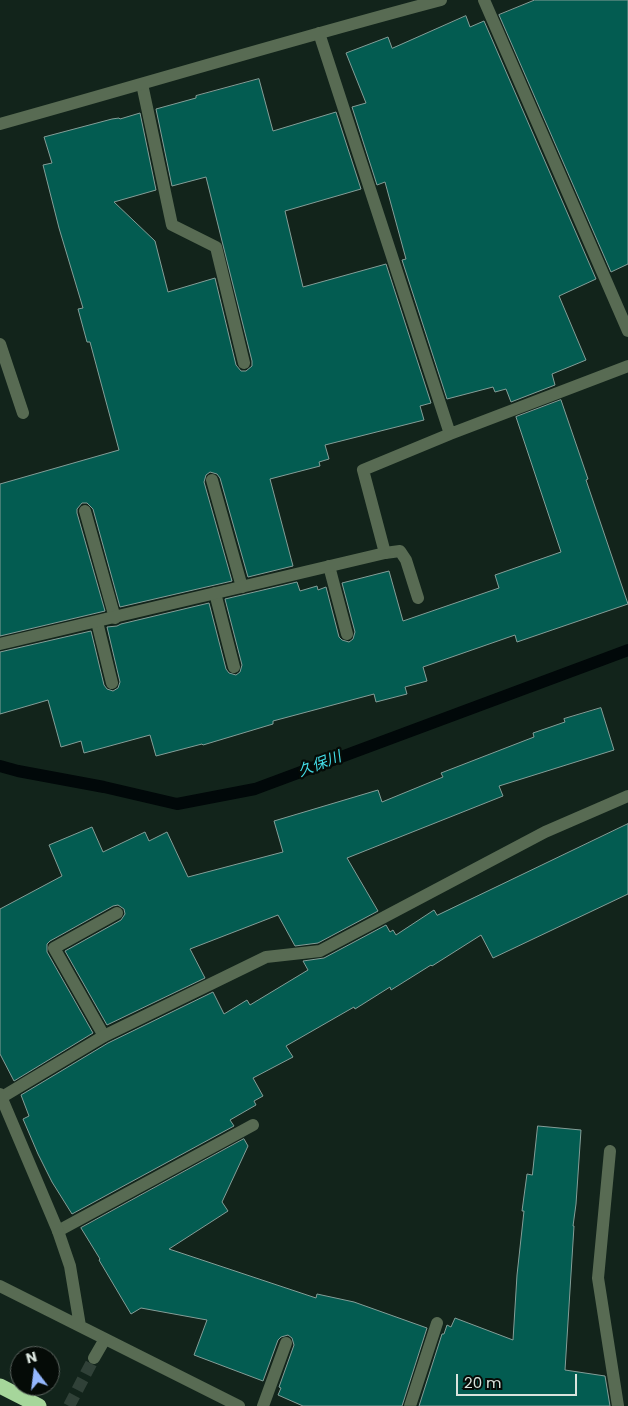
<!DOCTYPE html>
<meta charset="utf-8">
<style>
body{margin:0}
#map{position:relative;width:628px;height:1406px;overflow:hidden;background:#12241b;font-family:Poppins,sans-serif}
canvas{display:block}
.north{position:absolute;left:10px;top:1346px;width:50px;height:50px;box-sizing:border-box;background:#050b07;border:1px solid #5a625d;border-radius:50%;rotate:345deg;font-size:14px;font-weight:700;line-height:20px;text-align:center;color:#d9e4dd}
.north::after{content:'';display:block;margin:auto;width:18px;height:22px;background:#94b7fd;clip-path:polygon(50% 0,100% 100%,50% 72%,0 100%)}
.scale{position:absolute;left:456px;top:1374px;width:121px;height:22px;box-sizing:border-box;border:2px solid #d9e4dd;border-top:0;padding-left:6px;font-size:15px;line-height:18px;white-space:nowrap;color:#d9e4dd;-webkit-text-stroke:4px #050b07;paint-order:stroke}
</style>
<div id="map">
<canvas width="628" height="1406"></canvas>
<div class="north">N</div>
<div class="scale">20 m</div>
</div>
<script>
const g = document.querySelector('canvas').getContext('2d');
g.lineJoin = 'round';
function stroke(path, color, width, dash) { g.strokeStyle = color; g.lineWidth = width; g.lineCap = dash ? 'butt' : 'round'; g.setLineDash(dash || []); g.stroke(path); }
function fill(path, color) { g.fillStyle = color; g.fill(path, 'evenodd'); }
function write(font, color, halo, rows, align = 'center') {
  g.font = font + ' Poppins,"Noto Sans JP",sans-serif'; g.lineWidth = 4.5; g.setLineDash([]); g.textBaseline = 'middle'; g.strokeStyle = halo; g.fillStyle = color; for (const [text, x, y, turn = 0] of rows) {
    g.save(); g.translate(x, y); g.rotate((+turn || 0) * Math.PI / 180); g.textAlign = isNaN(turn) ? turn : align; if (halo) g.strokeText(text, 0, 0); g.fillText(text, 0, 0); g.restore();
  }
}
const stream = new Path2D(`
 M 0,766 L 18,771 L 104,787 L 177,804 L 255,789 L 628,650`);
const building = new Path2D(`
 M 535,0 L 628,0 L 628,264 L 611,272 L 499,15 Z
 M 466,16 L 470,27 L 484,21 L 596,279 L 559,296 L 586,360 L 552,374 L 555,385 L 511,402 L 506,389 L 495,392 L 493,387 L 447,399 L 402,260 L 406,259 L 385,182 L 377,185 L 352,107 L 366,103 L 346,53 L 388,37 L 392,48 Z
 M 259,79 L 273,131 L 336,112 L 361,189 L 285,211 L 303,287 L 386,264 L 431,403 L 420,406 L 424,420 L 325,445 L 329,459 L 319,462 L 320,466 L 270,479 L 293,566 L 248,577 L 220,478 L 217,474 L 210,472 L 206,475 L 204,482 L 232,581 L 120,607 L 93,509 L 87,503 L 82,503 L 77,509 L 77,513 L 105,611 L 0,636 L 0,484 L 119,450 L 90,342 L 87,342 L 78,309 L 83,308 L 59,228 L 43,165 L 52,163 L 44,137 L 112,119 L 119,118 L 120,119 L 140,113 L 156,190 L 114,202 L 155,241 L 168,292 L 215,278 L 236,365 L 241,371 L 246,371 L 252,366 L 252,361 L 206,177 L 172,186 L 156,109 L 196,98 L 196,96 Z
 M 561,400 L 588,479 L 586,480 L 628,604 L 517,642 L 515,635 L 423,667 L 427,681 L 405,687 L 407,694 L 376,702 L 374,694 L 273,721 L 273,724 L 203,745 L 202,744 L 156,756 L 150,735 L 84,753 L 81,741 L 61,747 L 48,700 L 0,714 L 0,652 L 91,631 L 104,685 L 107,689 L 113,691 L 118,688 L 120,682 L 107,627 L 117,626 L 121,624 L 209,603 L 226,669 L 229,673 L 236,675 L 240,672 L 242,665 L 225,599 L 297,582 L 300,591 L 317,586 L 318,590 L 326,587 L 339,637 L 342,640 L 349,642 L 353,639 L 355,632 L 342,583 L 389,571 L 403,621 L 499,588 L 495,575 L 561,552 L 516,417 Z
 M 601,708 L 614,750 L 499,786 L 503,796 L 347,858 L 378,911 L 318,943 L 295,946 L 278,915 L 190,949 L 205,978 L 107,1025 L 65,951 L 121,920 L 125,914 L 124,909 L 118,905 L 113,906 L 50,941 L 47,944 L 47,952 L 93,1033 L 14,1081 L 0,1054 L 0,909 L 62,876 L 49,845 L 92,827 L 103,852 L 145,832 L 149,841 L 167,832 L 188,877 L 283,852 L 274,821 L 378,790 L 382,802 L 443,777 L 441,773 L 534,737 L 533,733 L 565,722 L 564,719 Z
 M 628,824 L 628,894 L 493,958 L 481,935 L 432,966 L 431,965 L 391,990 L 390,987 L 355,1009 L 354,1007 L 286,1046 L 293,1057 L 253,1078 L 263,1096 L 254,1101 L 256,1105 L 230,1120 L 234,1126 L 72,1214 L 52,1182 L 38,1154 L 23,1119 L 29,1116 L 21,1095 L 108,1043 L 213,992 L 224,1014 L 247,1000 L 250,1005 L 308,970 L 303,961 L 324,958 L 386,925 L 390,932 L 393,930 L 396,935 L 434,910 L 437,915 Z
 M 538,1126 L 581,1130 L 576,1204 L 573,1226 L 574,1226 L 565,1370 L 605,1376 L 610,1406 L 419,1406 L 442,1334 L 444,1334 L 447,1325 L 451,1327 L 455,1318 L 513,1340 L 517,1275 L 524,1211 L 522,1211 L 527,1174 L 532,1175 Z
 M 244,1139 L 248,1146 L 222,1202 L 228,1211 L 169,1249 L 316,1298 L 317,1294 L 354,1302 L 427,1328 L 402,1406 L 303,1406 L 278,1395 L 281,1388 L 279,1387 L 294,1345 L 292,1338 L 288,1335 L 281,1337 L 278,1340 L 263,1381 L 194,1355 L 207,1320 L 141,1308 L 131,1314 L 99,1260 L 100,1259 L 81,1228 Z`);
const minorTunnel = new Path2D(`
 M 69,1406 L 94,1358`);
const service = new Path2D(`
 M 142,84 L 172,225 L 216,247 L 244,363
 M 0,344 L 23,413
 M 212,480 L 242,587
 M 85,511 L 115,618
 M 385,553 L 400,551 L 406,560 L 418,598
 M 329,566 L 347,634
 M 215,593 L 234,667
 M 97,622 L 112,683
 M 104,1036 L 54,948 L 117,913
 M 610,1151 L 598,1278 L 618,1406
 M 58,1231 L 253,1125
 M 263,1406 L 286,1343
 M 410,1406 L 437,1323`);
const minor = new Path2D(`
 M 484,0 L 628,331
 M 319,33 L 450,434 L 628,366
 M 0,124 C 147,83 293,39 441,0
 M 0,644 L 385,553 L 363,470 L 450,434
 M 0,1094 L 58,1231 L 70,1266 L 80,1326
 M 2,1097 L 104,1036 L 266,957 L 320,951 L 545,832 L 628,796
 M 0,1286 L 239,1406
 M 94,1358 L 105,1339`);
const motorway = new Path2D(`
 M 0,1386 L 39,1406`);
const waterNames = [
 ["久保川",320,765,-21]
];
stroke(stream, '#010809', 12);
fill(building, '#035c51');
stroke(building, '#849e98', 1);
stroke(minorTunnel, '#304138', 12, [12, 6]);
stroke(service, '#586b53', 12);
stroke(minor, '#586b53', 12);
stroke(motorway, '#a6d69b', 15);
write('italic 15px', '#43dce7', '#050b07', waterNames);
</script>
